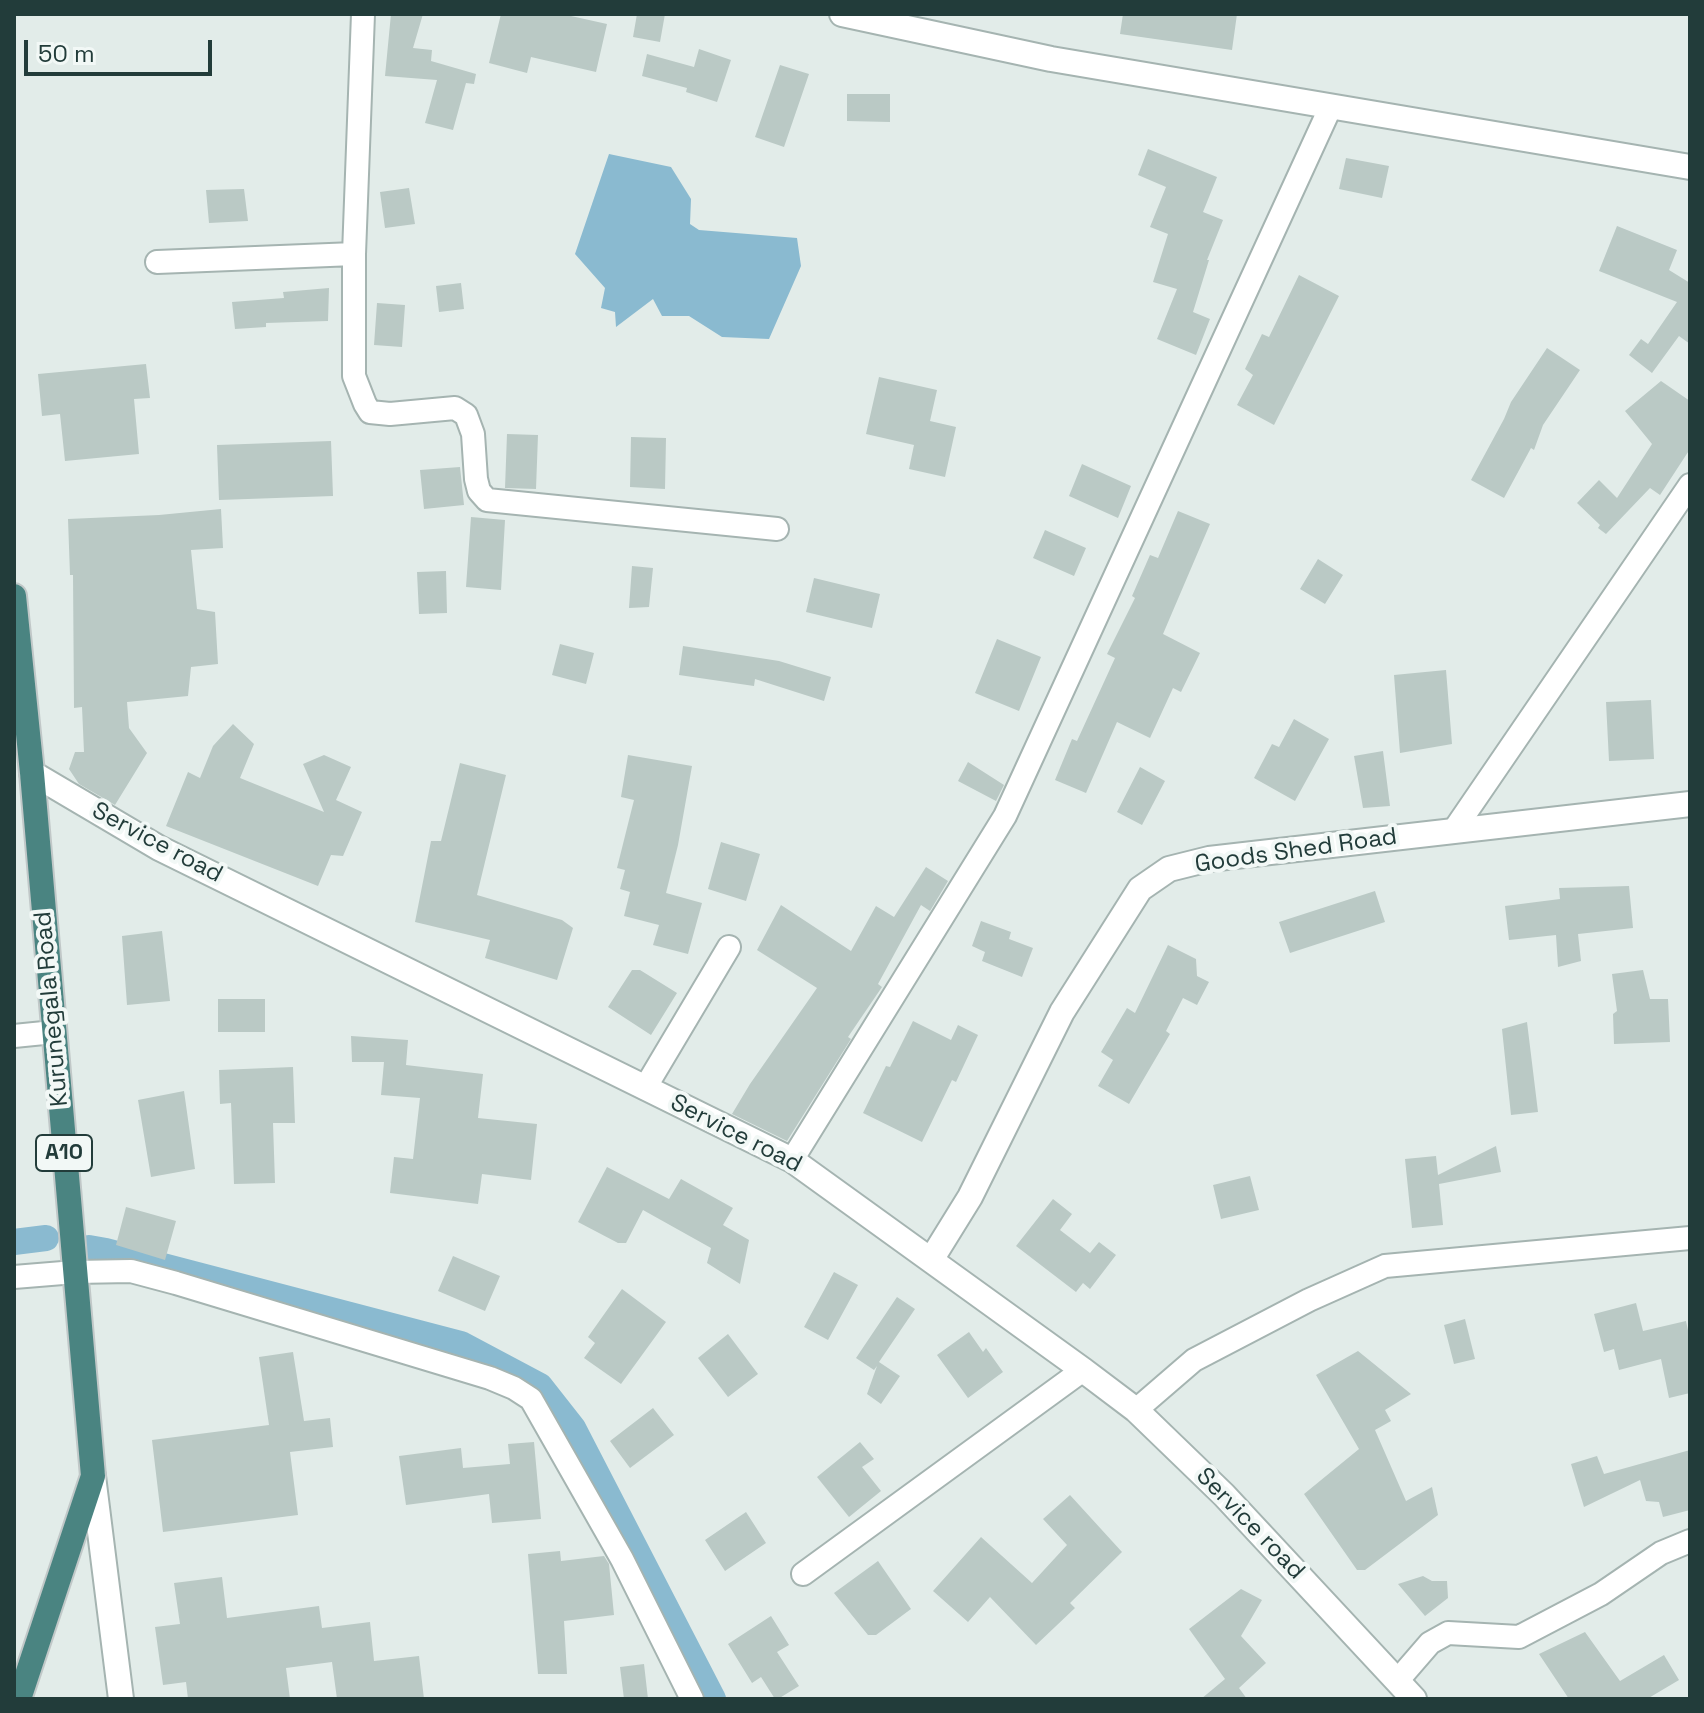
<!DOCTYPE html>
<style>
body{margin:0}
#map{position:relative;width:1704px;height:1713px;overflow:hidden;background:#e2ece9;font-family:"Space Grotesk",sans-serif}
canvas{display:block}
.frame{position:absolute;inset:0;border:16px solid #223c3a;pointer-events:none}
.scale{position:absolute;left:24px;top:40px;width:188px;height:36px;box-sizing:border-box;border:4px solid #223c3a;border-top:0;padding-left:10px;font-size:24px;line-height:28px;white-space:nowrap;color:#223c3a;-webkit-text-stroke:6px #f2f8f6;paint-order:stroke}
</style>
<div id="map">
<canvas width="1704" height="1713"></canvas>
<div class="frame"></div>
<div class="scale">50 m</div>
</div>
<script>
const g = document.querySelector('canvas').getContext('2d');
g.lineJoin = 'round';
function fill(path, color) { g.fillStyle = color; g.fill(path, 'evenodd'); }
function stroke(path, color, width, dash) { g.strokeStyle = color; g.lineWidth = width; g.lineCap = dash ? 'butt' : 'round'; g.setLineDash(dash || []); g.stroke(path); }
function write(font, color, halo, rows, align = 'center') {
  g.font = font + ' "Space Grotesk",sans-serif'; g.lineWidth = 8; g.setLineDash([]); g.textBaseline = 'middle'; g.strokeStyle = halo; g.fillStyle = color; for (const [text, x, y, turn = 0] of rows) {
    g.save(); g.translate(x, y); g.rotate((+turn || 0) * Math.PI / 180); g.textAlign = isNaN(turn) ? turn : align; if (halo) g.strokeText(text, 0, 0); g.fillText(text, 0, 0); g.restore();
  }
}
const water = new Path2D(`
 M 609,154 L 671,167 L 691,199 L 690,224 L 699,230 L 797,238 L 801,266 L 769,339 L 722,337 L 689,316 L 662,316 L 653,299 L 616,327 L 615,312 L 601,308 L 605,288 L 575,254 Z`);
const canal = new Path2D(`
 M 14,1242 L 46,1238
 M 89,1248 L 106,1251 L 461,1344 L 540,1386 L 573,1428 L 713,1699`);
const building = new Path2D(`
 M 391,14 L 423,14 L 413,48 L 432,50 L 431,61 L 476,74 L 474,84 L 466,83 L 453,130 L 425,123 L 437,80 L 385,76 Z
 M 501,14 L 562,14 L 607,24 L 596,72 L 531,57 L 527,73 L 489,63 Z
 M 637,14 L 665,14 L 660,42 L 633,37 Z
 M 1123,14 L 1237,14 L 1232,50 L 1120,34 Z
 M 699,49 L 731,60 L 717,102 L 686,92 L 687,88 L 642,76 L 647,54 L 694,67 Z
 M 780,65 L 809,74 L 784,147 L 755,137 Z
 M 847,94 L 890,94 L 890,122 L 847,121 Z
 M 1148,149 L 1217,177 L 1203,212 L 1223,220 L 1207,260 L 1209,260 L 1193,312 L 1210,319 L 1196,355 L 1157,339 L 1177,289 L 1153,282 L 1168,234 L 1150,227 L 1166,187 L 1138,175 Z
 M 1346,158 L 1389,166 L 1382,198 L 1339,189 Z
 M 409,188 L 415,224 L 385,228 L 380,192 Z
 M 244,189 L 248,221 L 209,223 L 206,190 Z
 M 1617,226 L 1677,250 L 1669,270 L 1690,283 L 1690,344 L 1679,336 L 1652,373 L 1629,355 L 1641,339 L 1648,344 L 1677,302 L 1599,271 Z
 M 1299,275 L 1339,296 L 1274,425 L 1237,405 L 1253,375 L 1245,369 L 1262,334 L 1269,337 Z
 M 461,283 L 464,309 L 439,312 L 436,286 Z
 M 329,288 L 328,321 L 266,323 L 266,327 L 235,329 L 232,302 L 284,298 L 283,292 Z
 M 377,303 L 405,305 L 402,347 L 374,345 Z
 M 1547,348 L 1580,370 L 1543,425 L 1534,450 L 1531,448 L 1504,498 L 1471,480 L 1504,419 L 1511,402 Z
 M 146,364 L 150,398 L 134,399 L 139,454 L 65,461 L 60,414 L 42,416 L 38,374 Z
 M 879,377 L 937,390 L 930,421 L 956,427 L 945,477 L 909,469 L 914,445 L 866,434 Z
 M 1661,381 L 1690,401 L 1690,449 L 1660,495 L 1650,488 L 1606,534 L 1598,528 L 1600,525 L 1577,503 L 1599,480 L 1617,498 L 1652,444 L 1625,411 Z
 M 507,434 L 538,435 L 536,489 L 505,488 Z
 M 631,437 L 666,438 L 665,489 L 630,487 Z
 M 331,441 L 333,496 L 219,500 L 217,445 Z
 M 1082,464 L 1131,486 L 1118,518 L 1069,496 Z
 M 460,467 L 464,505 L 424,509 L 420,470 Z
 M 221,509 L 223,548 L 191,550 L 197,609 L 215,612 L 218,664 L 191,667 L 188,696 L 127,702 L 129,728 L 147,753 L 115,805 L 79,784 L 69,769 L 75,752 L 84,752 L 82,707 L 74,708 L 73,575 L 70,575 L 68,519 L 159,515 Z
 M 1178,511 L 1210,524 L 1163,634 L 1200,653 L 1181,692 L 1173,688 L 1150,738 L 1117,722 L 1086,793 L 1055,780 L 1072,739 L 1077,741 L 1115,658 L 1107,654 L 1135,598 L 1132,596 L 1150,555 L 1158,558 Z
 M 471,517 L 505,520 L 501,590 L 466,587 Z
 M 1045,530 L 1086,548 L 1074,576 L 1033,558 Z
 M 1318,559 L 1343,575 L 1325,604 L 1300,589 Z
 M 632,566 L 653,568 L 649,607 L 629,608 Z
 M 446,571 L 447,613 L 419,614 L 417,572 Z
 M 814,578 L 880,594 L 872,628 L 806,612 Z
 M 997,639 L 1041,657 L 1019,711 L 975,693 Z
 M 560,644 L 594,653 L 586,684 L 552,675 Z
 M 683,646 L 779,661 L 831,677 L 824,701 L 755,679 L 754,686 L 679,675 Z
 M 1446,670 L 1452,744 L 1400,753 L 1394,675 Z
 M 1651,700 L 1654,759 L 1609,761 L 1606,702 Z
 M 1294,719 L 1329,739 L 1295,801 L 1254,778 L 1272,744 L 1279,747 Z
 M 233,724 L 254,744 L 240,778 L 324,812 L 303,764 L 324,755 L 351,767 L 336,800 L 362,812 L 343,856 L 331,855 L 318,886 L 166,826 L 188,772 L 200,778 L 213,746 Z
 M 1383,751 L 1390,806 L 1363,808 L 1354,756 Z
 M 628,755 L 692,766 L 678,845 L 666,893 L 702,903 L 688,954 L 653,945 L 659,925 L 624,916 L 630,892 L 620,889 L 625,870 L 617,868 L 634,800 L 621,797 Z
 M 968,762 L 1004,785 L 996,801 L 958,781 Z
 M 460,763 L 506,775 L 477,895 L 562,920 L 573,928 L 557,980 L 485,958 L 490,940 L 415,922 L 431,841 L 441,841 Z
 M 1140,767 L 1165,781 L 1142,825 L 1117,812 Z
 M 721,842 L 760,854 L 746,901 L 708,889 Z
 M 926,867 L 948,881 L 930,911 L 921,905 L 878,984 L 882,987 L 848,1037 L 851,1039 L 787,1141 L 732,1114 L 750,1084 L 817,988 L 757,950 L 781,905 L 851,951 L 876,906 L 894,917 Z
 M 1629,886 L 1633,928 L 1578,934 L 1581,961 L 1558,967 L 1556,935 L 1509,940 L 1505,906 L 1560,899 L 1559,888 Z
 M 1375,891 L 1385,922 L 1290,953 L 1279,922 Z
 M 981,921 L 1011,932 L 1009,939 L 1033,948 L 1022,977 L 982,961 L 985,952 L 972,946 Z
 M 162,931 L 170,1001 L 127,1005 L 122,936 Z
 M 1168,945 L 1196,959 L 1197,976 L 1209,982 L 1197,1005 L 1183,998 L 1166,1031 L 1170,1034 L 1129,1104 L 1098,1086 L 1113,1060 L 1101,1052 L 1127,1008 L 1135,1013 Z
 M 632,970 L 640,970 L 677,993 L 651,1035 L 608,1007 Z
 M 1643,970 L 1650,999 L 1668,999 L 1670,1042 L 1614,1044 L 1613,1014 L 1617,1011 L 1612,974 Z
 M 218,999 L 265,999 L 265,1032 L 218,1032 Z
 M 913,1021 L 951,1040 L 958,1025 L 978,1035 L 956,1082 L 952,1080 L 922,1142 L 863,1113 L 886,1066 L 890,1067 Z
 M 1527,1022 L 1538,1112 L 1511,1115 L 1502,1029 Z
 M 351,1036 L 408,1040 L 406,1065 L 483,1074 L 478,1118 L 537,1124 L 531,1180 L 482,1174 L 478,1204 L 390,1193 L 394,1157 L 413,1159 L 420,1098 L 381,1095 L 384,1062 L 352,1062 Z
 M 293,1067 L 295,1123 L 273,1123 L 275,1183 L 234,1184 L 231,1103 L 220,1104 L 219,1070 Z
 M 184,1091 L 195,1169 L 151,1177 L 138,1100 Z
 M 1496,1146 L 1501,1172 L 1439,1184 L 1443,1225 L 1412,1228 L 1405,1159 L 1436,1156 L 1438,1175 Z
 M 607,1167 L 669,1199 L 681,1179 L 733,1208 L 723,1225 L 749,1240 L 740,1284 L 707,1263 L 711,1248 L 643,1210 L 626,1243 L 618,1243 L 578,1222 Z
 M 1250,1176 L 1259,1210 L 1221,1219 L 1213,1185 Z
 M 1053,1199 L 1072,1214 L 1060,1230 L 1090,1253 L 1099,1242 L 1116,1255 L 1090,1289 L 1083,1283 L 1076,1292 L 1016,1246 Z
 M 126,1207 L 176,1221 L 165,1260 L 116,1245 Z
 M 453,1256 L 500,1276 L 485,1311 L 438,1291 Z
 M 834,1272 L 858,1285 L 828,1340 L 804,1327 Z
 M 622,1289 L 666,1322 L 621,1384 L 584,1358 L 595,1343 L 588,1337 Z
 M 897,1297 L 915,1309 L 879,1362 L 900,1376 L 881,1404 L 867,1394 L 877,1366 L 874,1370 L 856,1358 Z
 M 1636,1303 L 1643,1331 L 1686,1321 L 1690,1340 L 1690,1393 L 1669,1398 L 1661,1359 L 1619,1370 L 1614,1349 L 1604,1352 L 1594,1314 Z
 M 1465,1319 L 1475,1359 L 1454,1364 L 1444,1325 Z
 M 969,1332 L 983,1352 L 986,1348 L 1003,1372 L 968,1398 L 937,1355 Z
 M 728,1334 L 758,1374 L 728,1397 L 698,1358 Z
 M 1358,1351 L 1411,1394 L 1385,1410 L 1391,1421 L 1375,1430 L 1406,1501 L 1432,1487 L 1438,1515 L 1365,1570 L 1357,1570 L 1304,1494 L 1359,1449 L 1316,1375 Z
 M 293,1352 L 304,1421 L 330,1418 L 333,1447 L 290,1452 L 298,1515 L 163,1532 L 152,1440 L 269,1425 L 259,1357 Z
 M 653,1408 L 674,1435 L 630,1468 L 610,1441 Z
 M 534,1442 L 541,1519 L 492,1523 L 489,1494 L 406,1505 L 399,1456 L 461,1448 L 463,1468 L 510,1464 L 508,1444 Z
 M 860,1442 L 874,1459 L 862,1467 L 881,1491 L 849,1517 L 817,1477 Z
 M 1690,1450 L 1690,1510 L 1663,1517 L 1659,1502 L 1646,1501 L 1640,1480 L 1584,1507 L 1571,1464 L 1597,1456 L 1604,1474 Z
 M 1070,1495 L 1122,1552 L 1070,1603 L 1075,1608 L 1036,1645 L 990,1597 L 968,1622 L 933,1591 L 981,1537 L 1032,1583 L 1067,1545 L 1043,1519 Z
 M 746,1512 L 766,1543 L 725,1571 L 705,1540 Z
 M 560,1551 L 561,1561 L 604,1556 L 609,1564 L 614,1615 L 564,1621 L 567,1674 L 538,1674 L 528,1554 Z
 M 878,1561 L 911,1609 L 876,1635 L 868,1635 L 834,1593 Z
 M 1423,1576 L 1432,1581 L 1447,1581 L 1448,1598 L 1425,1616 L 1398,1584 Z
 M 222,1577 L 227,1618 L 319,1606 L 322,1628 L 370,1622 L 374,1661 L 419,1656 L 424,1699 L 337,1699 L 332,1662 L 286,1668 L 290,1699 L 188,1699 L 186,1682 L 163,1685 L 155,1627 L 180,1624 L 174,1583 Z
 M 1241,1589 L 1262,1600 L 1241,1636 L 1266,1663 L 1239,1688 L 1247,1699 L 1201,1699 L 1225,1679 L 1189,1629 Z
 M 771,1616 L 789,1645 L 777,1652 L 799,1686 L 778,1699 L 775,1699 L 761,1677 L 752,1683 L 728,1644 Z
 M 1585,1632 L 1620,1681 L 1664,1655 L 1679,1680 L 1647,1699 L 1569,1699 L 1539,1654 Z
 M 644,1664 L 648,1699 L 624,1699 L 620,1667 Z`);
const minor = new Path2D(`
 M 363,14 L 354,254 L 354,376 L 365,404 L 370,412 L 390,414 L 455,408 L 466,415 L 473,434 L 476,479 L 479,491 L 487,500 L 777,529
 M 157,262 L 354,254
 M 1454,830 L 1690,485
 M 14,1036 L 54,1032
 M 645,1088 L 729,947
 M 792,1160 L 1005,816 L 1331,106
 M 14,1277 L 75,1272 L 131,1271 L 176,1283 L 490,1378 L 514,1388 L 531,1399 L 622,1559 L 692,1699
 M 1136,1410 L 1194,1360 L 1309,1300 L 1385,1266 L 1690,1238
 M 803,1574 L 1083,1370
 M 1398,1680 L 1430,1643 L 1448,1633 L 1519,1637 L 1601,1594 L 1661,1553 L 1690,1541`);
const tertiary = new Path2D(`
 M 842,14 L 1051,59 L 1690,167
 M 32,773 L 159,848 L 792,1160 L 1083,1370 L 1136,1410 L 1224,1495 L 1414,1699
 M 931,1260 L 970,1197 L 1062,1012 L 1140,889 L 1169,869 L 1209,859 L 1690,804
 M 93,1476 L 121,1699`);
const trunk = new Path2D(`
 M 14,596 L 32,773 L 93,1476 L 19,1699`);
const shields = [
 [64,1153,56]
];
const shieldNames = [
 ["A10",64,1153]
];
const streetNames = [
 ["Service road",157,843,28],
 ["Goods Shed Road",1296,851,-8],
 ["Kurunegala Road",52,1009,-95],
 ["Service road",736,1134,27],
 ["Service road",1250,1524,46]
];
fill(water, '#8abad0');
stroke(canal, '#8abad0', 26);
fill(building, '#bac9c5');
stroke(minor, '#a5b4b1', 26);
stroke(tertiary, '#a5b4b1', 28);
stroke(trunk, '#c1c8c8', 28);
stroke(minor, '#fff', 22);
stroke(tertiary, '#fff', 24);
stroke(trunk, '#4a8481', 24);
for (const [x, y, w] of shields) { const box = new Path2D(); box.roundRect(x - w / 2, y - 18, w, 36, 6); g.fillStyle = '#f2f8f6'; g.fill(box); stroke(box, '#223c3a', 2); }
write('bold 22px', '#223c3a', null, shieldNames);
write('24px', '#223c3a', '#f2f8f6', streetNames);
</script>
